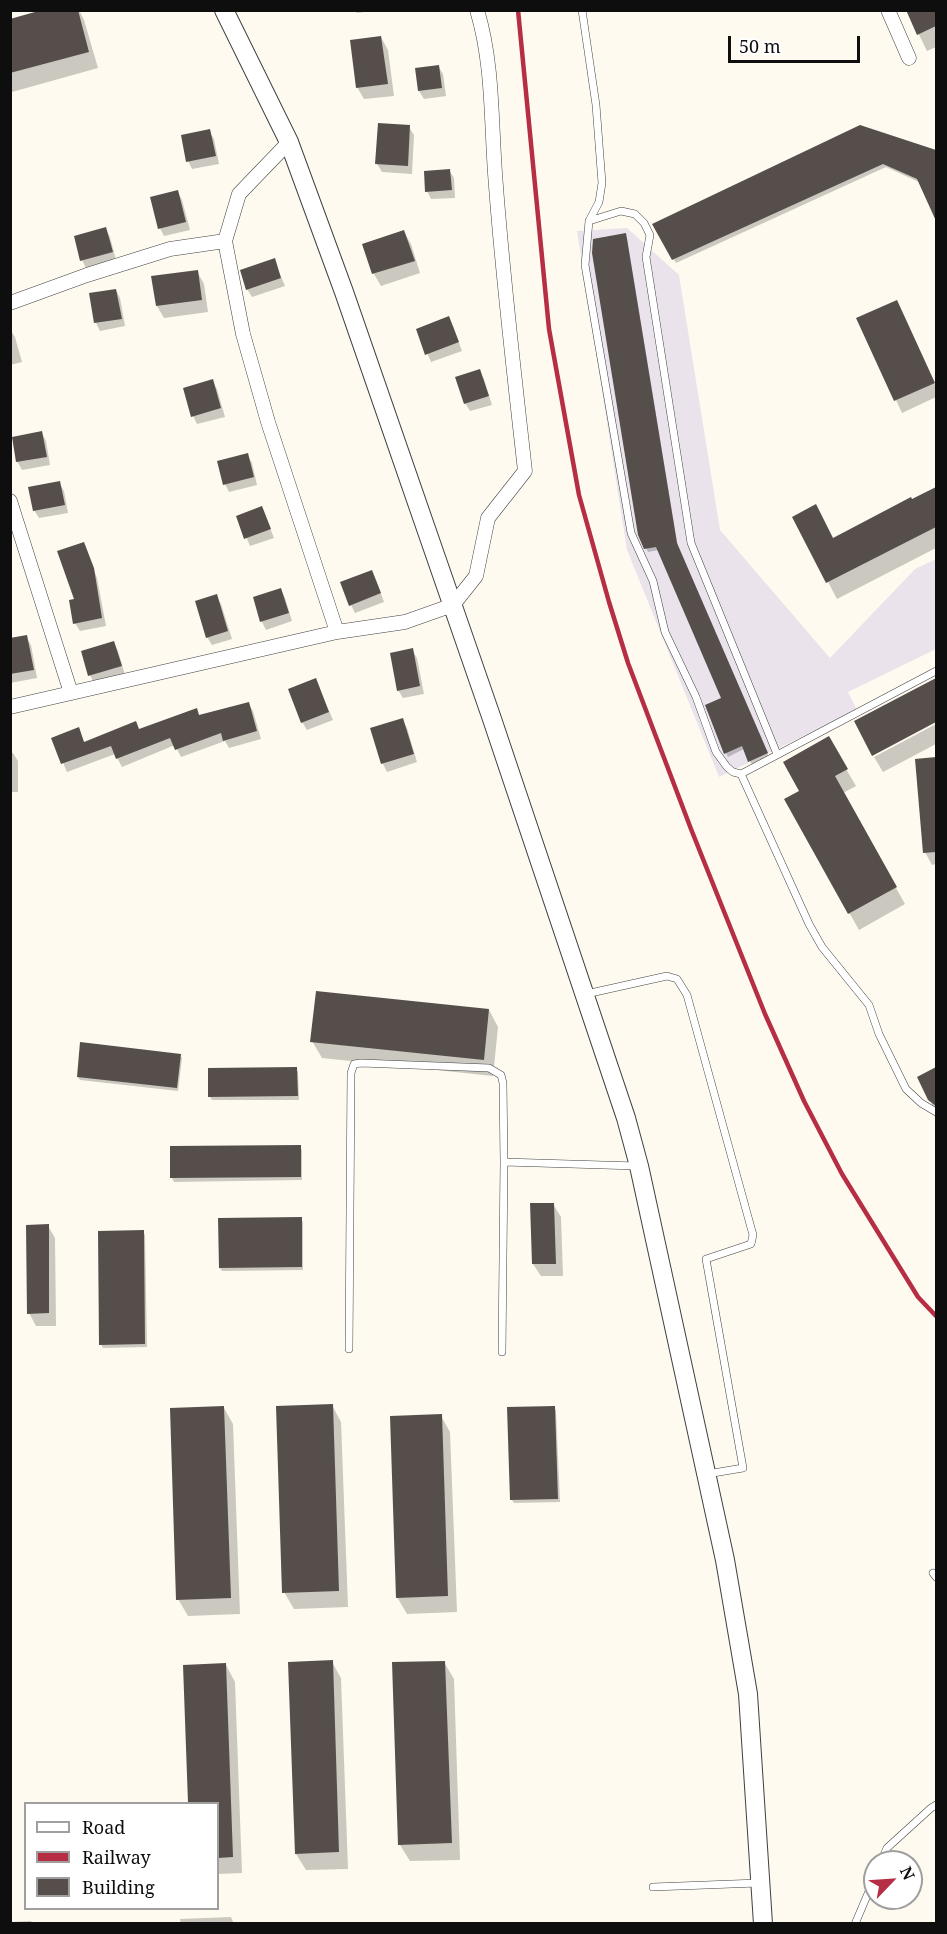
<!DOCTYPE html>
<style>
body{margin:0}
#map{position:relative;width:947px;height:1934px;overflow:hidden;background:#fefaf0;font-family:"Noto Serif",serif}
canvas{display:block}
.frame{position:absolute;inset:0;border:12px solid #0e0e0e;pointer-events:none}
.legend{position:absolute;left:24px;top:1802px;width:195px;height:108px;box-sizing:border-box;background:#fff;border:2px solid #9f9f9f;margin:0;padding:8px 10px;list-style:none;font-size:18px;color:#0e0e0e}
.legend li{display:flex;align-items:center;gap:12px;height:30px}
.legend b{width:30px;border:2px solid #9f9f9f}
.north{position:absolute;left:863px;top:1850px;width:60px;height:60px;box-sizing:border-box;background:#fff;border:2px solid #9f9f9f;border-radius:50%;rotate:65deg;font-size:16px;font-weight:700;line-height:24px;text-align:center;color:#0e0e0e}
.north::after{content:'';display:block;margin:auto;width:21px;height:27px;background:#b62e43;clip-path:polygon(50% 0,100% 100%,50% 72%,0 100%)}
.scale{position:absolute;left:728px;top:36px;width:132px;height:27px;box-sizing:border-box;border:3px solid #0e0e0e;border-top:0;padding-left:8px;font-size:18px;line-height:21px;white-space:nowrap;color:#0e0e0e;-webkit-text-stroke:4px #fff;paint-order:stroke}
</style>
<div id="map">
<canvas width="947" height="1934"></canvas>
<div class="frame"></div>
<ul class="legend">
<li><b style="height:8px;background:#fff"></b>Road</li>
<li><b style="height:8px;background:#b62e43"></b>Railway</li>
<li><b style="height:16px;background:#564e4b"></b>Building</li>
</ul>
<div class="north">N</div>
<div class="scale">50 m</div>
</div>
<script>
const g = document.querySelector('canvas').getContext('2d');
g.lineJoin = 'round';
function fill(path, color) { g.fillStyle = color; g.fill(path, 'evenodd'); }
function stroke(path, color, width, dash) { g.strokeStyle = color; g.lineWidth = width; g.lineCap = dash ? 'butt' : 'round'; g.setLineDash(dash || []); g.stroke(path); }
const industrial = new Path2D(`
 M 627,228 L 679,275 L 720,530 L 830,658 L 915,569 L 936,559 L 936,649 L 848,692 L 857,710 L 719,777 L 627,550 L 577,231 Z`);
const shadow = new Path2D(`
 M 48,10 L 79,10 L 84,20 L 98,68 L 12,92 L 10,21 Z
 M 355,10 L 379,10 L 357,13 Z
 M 907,10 L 936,10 L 936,47 L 927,51 Z
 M 381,37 L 388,50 L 394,96 L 364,99 L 357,87 Z
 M 438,66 L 443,74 L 446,96 L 424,99 L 419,91 L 417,69 Z
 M 409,127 L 414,135 L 412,174 L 382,172 L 377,164 Z
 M 861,127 L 936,152 L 936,217 L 921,183 L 886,167 L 676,263 L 654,224 Z
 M 209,131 L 214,139 L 219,164 L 192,169 L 188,161 Z
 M 449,170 L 454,178 L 455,198 L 431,199 L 427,191 Z
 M 178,192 L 182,200 L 190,230 L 164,236 L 160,228 Z
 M 106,229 L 110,237 L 116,260 L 86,268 L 82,260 Z
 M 404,232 L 411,244 L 420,273 L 381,286 L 374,274 L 364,245 Z
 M 625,235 L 627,238 L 678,548 L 769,757 L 752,765 L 744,749 L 728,757 L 726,753 L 723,699 L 659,550 L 648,552 L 646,548 Z
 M 274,260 L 285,286 L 252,297 L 247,289 Z
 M 197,271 L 204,284 L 208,312 L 164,318 L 157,306 Z
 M 116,290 L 120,298 L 125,326 L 100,331 L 96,323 Z
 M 896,302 L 936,387 L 936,397 L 902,413 L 858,319 Z
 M 453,326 L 462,351 L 431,362 L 417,329 Z
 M 10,329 L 15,337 L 22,362 L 10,365 Z
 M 479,371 L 484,379 L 492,405 L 470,411 L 465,403 Z
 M 212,381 L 217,389 L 225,417 L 197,424 L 193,416 Z
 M 42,433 L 46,441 L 50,465 L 22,470 L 17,461 Z
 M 247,455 L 252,463 L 257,485 L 229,492 L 225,484 Z
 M 59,483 L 64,491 L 68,513 L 39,518 L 34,510 Z
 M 936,489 L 936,548 L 837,599 L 794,517 L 833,539 Z
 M 262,508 L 274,538 L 250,546 L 238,517 Z
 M 83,543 L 97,578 L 106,626 L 80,631 L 75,623 Z
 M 376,580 L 384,602 L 355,613 L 351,605 Z
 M 281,590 L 285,598 L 292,621 L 266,630 L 262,622 L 254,598 Z
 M 216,596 L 221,604 L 232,639 L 212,645 L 207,637 Z
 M 26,637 L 31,645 L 37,678 L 10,683 L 10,640 Z
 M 114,643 L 118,651 L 125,675 L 94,683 L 90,675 Z
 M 412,650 L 417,658 L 424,694 L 403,698 L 398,690 Z
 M 936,679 L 936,720 L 873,754 L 856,722 Z
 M 316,680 L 333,720 L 307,730 L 302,722 Z
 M 248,703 L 253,711 L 261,739 L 229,748 L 225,741 L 181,757 L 175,745 L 122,767 L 115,754 L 67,772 L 53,739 L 78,729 L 85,744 Z
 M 402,720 L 407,728 L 417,762 L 387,772 L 383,764 L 372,729 Z
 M 936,724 L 936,744 L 883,772 L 874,757 Z
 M 828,738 L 856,786 L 843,793 L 905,904 L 859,930 L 786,800 L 801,791 Z
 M 10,753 L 13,753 L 18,761 L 18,792 L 10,792 Z
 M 936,759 L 936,864 L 932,865 L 925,852 Z
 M 489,1010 L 498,1027 L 493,1076 L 322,1058 L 312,1041 Z
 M 180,1055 L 182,1058 L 178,1091 L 80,1080 L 78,1077 Z
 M 296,1069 L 298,1072 L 299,1100 L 212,1100 L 210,1097 Z
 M 936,1069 L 936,1113 L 919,1077 Z
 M 300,1147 L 302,1150 L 302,1180 L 174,1182 L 172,1178 L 172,1148 Z
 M 553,1204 L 561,1217 L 563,1276 L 541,1276 L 533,1264 Z
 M 301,1219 L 303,1222 L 303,1270 L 222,1271 L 220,1268 Z
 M 48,1226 L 55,1238 L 56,1326 L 36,1326 L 29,1313 Z
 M 143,1232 L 145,1235 L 147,1347 L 103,1348 L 101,1344 Z
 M 332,1405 L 341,1422 L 348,1607 L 294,1609 L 284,1592 Z
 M 554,1407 L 556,1411 L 560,1502 L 514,1503 L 512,1500 Z
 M 224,1408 L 233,1424 L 240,1614 L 188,1616 L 178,1599 Z
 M 441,1416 L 450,1432 L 457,1612 L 407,1614 L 397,1597 Z
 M 332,1662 L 341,1678 L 348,1869 L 306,1870 L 296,1854 Z
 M 444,1662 L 454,1679 L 460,1860 L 410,1861 L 400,1845 Z
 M 226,1665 L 235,1682 L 242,1873 L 218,1874 L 218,1804 L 189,1804 L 184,1666 Z
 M 231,1917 L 234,1924 L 181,1924 L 180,1919 Z
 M 31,1921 L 33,1924 L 10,1924 L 10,1922 Z
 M 448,1922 L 449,1924 L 405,1924 Z`);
const building = new Path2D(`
 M 42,10 L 78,10 L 89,52 L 10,73 L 10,19 Z
 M 906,10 L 936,10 L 936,26 L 917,35 Z
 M 381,36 L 388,84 L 356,88 L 350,40 Z
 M 439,65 L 442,88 L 418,91 L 415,68 Z
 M 378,123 L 410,125 L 408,166 L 375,164 Z
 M 860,125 L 936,150 L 936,221 L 917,179 L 883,164 L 672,260 L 652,224 Z
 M 210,129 L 216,156 L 186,162 L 181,135 Z
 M 450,169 L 452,190 L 425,192 L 424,171 Z
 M 178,190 L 186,222 L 158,229 L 150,197 Z
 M 106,227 L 113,252 L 80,261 L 74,236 Z
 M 404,230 L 415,261 L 372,274 L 362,244 Z
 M 626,233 L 677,543 L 768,753 L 748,762 L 742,746 L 724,754 L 705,705 L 721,698 L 656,547 L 644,549 L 638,535 L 592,253 L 593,239 Z
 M 275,258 L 281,278 L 246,290 L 240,270 Z
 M 198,270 L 202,300 L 156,306 L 151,276 Z
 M 116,289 L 122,319 L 94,323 L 89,293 Z
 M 897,300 L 935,383 L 894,401 L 856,318 Z
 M 449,316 L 459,342 L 425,355 L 416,329 Z
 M 480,369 L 489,396 L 464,404 L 455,377 Z
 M 213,379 L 221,408 L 191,417 L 183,388 Z
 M 42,431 L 47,457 L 16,462 L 12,437 Z
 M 248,453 L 254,477 L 223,485 L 217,461 Z
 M 60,481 L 65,505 L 33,511 L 28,487 Z
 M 936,487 L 936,527 L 826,583 L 792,517 L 816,504 L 833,538 L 911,497 L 912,499 Z
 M 262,506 L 271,529 L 244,539 L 236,516 Z
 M 84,542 L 94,568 L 102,618 L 73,624 L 69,600 L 74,599 L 57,551 Z
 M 372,570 L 381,593 L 349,606 L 340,582 Z
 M 281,588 L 289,613 L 260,622 L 253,597 Z
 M 217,594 L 228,631 L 206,638 L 195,601 Z
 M 27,635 L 34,670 L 10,674 L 10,638 Z
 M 114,641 L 122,666 L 88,676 L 81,651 Z
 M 413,648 L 420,686 L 397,691 L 390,653 Z
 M 316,678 L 329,712 L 301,723 L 288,689 Z
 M 936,678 L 936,722 L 872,756 L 854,721 Z
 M 249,702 L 257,731 L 223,741 L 221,733 L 175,750 L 170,738 L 116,759 L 111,746 L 61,764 L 51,738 L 79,727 L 84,742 L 136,721 L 139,729 L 197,708 L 199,715 Z
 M 403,718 L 414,754 L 381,764 L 370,728 Z
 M 829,736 L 848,769 L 835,776 L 897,887 L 848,914 L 784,799 L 799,791 L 783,762 Z
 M 936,757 L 936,852 L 923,853 L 915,759 Z
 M 316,991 L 489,1009 L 484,1060 L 310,1042 Z
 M 80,1042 L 181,1054 L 177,1088 L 77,1077 Z
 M 297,1067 L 298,1096 L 208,1097 L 208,1068 Z
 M 936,1067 L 936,1106 L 928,1100 L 917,1077 Z
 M 301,1145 L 301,1177 L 170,1178 L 170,1146 Z
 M 530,1203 L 554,1203 L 556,1264 L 532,1264 Z
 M 302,1217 L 302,1267 L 219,1268 L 218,1218 Z
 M 49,1224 L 49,1313 L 27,1314 L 26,1225 Z
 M 144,1230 L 145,1344 L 99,1345 L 98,1231 Z
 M 333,1404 L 339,1591 L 282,1593 L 276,1406 Z
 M 224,1406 L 231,1598 L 176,1600 L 170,1408 Z
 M 555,1406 L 558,1499 L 510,1500 L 507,1407 Z
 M 442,1414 L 448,1596 L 396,1598 L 390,1416 Z
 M 333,1660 L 339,1852 L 295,1854 L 288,1662 Z
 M 445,1661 L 452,1843 L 398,1845 L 392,1662 Z
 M 226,1663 L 233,1857 L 218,1858 L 218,1803 L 188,1803 L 183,1665 Z`);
const service = new Path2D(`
 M 582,10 L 596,105 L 602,183 L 599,202 L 589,221 L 585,265 L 631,533 L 653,581 L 665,632 L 696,697 L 716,752 L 727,767 L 733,772 L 741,774 L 809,924 L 822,947 L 869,1005 L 879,1034 L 906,1089 L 921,1103 L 936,1112
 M 589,221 L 621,211 L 635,214 L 644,223 L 650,235 L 646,257 L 691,543 L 777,754
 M 741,774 L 936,671
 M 586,994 L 667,976 L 677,979 L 687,995 L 753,1235 L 751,1244 L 706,1259 L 743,1468 L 707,1474
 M 349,1349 L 351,1073 L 354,1064 L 361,1063 L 489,1068 L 501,1075 L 503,1083 L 504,1162 L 637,1166
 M 502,1352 L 504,1162
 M 933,1573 L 936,1577
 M 881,1862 L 887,1848 L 931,1808 L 936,1805
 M 653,1887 L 758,1883
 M 855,1924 L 875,1877`);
const minor = new Path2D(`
 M 888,10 L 909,58
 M 289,142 L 239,194 L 225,241 L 243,334 L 268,422 L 337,632
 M 10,303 L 87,275 L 170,249 L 225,241
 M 10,501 L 71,693
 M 10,707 L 337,632 L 405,622 L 453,605 L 476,576 L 488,518 L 525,471 C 514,372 502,272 495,173 C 491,118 493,63 477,10`);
const tertiary = new Path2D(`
 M 224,10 L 289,142 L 344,292 L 492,719 L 626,1118 L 639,1166 L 725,1560 L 748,1694 L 763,1924`);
const rail = new Path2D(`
 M 518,10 L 549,329 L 579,495 L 609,602 L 628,663 L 691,829 L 765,1014 L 804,1101 L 842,1174 L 918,1297 L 936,1316`);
fill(industrial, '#eae3ec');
fill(shadow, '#0003');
fill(building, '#564e4b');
stroke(service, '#414141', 8);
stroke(minor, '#414141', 15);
stroke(tertiary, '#414141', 20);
stroke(service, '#fff', 7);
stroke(minor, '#fff', 14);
stroke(tertiary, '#fff', 18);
stroke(rail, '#b62e43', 4.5);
</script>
